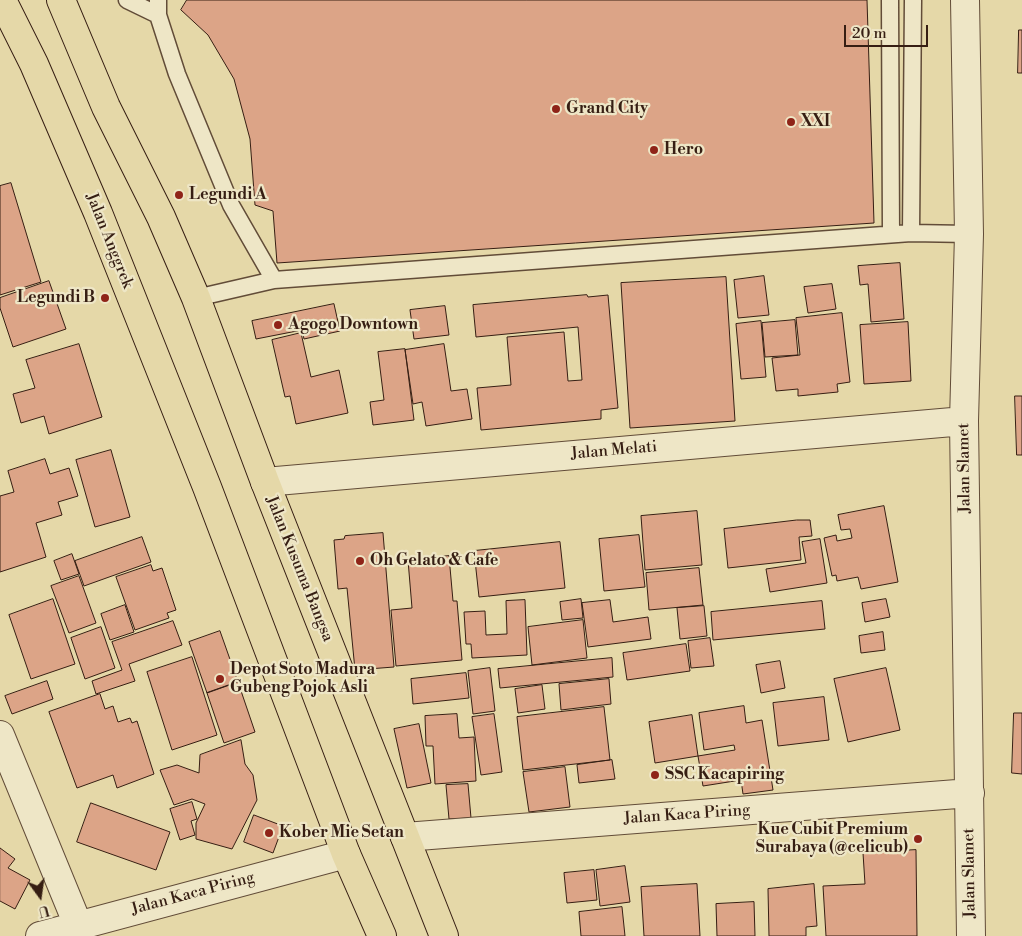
<!DOCTYPE html>
<style>
body{margin:0}
#map{position:relative;width:1022px;height:936px;overflow:hidden;background:#e5d8a8;font-family:"Libre Bodoni",serif}
canvas{display:block}
.north{position:absolute;left:15px;top:871px;width:50px;height:50px;-webkit-text-stroke:4px #eee6c6;paint-order:stroke;rotate:166deg;font-size:14px;font-weight:700;line-height:20px;text-align:center;color:#361e13}
.north::after{content:'';display:block;margin:auto;width:18px;height:22px;background:#361e13;clip-path:polygon(50% 0,100% 100%,50% 72%,0 100%)}
.scale{position:absolute;left:844px;top:25px;width:84px;height:22px;box-sizing:border-box;border:2px solid #361e13;border-top:0;padding-left:6px;font-size:15px;line-height:18px;white-space:nowrap;color:#361e13;-webkit-text-stroke:4px #eee6c6;paint-order:stroke}
</style>
<div id="map">
<canvas width="1022" height="936"></canvas>
<div class="north">U</div>
<div class="scale">20 m</div>
</div>
<script>
const g = document.querySelector('canvas').getContext('2d');
g.lineJoin = 'round';
function fill(path, color) { g.fillStyle = color; g.fill(path, 'evenodd'); }
function stroke(path, color, width, dash) { g.strokeStyle = color; g.lineWidth = width; g.lineCap = dash ? 'butt' : 'round'; g.setLineDash(dash || []); g.stroke(path); }
function write(font, color, halo, rows, align = 'center') {
  g.font = font + ' "Libre Bodoni",serif'; g.lineWidth = 4.5; g.setLineDash([]); g.textBaseline = 'middle'; g.strokeStyle = halo; g.fillStyle = color; for (const [text, x, y, turn = 0] of rows) {
    g.save(); g.translate(x, y); g.rotate((+turn || 0) * Math.PI / 180); g.textAlign = isNaN(turn) ? turn : align; if (halo) g.strokeText(text, 0, 0); g.fillText(text, 0, 0); g.restore();
  }
}
const building = new Path2D(`
 M 187,0 L 867,0 L 874,223 L 277,263 L 273,211 L 255,205 L 250,139 L 234,79 L 208,35 L 181,10 Z
 M 1019,30 L 1022,30 L 1022,73 L 1018,73 Z
 M 11,183 L 41,282 L 0,295 L 0,186 Z
 M 900,263 L 904,319 L 871,322 L 868,284 L 860,285 L 858,266 Z
 M 764,276 L 769,315 L 738,318 L 734,280 Z
 M 726,277 L 735,421 L 630,428 L 621,283 Z
 M 49,281 L 66,329 L 13,347 L 0,308 L 0,298 Z
 M 832,284 L 836,309 L 808,313 L 804,287 Z
 M 587,295 L 588,297 L 608,295 L 618,408 L 601,410 L 601,419 L 481,430 L 477,388 L 511,385 L 507,337 L 564,332 L 568,381 L 582,380 L 578,327 L 476,337 L 473,305 Z
 M 334,304 L 340,331 L 304,339 L 302,330 L 256,339 L 252,321 Z
 M 445,306 L 449,335 L 414,339 L 410,310 Z
 M 842,313 L 850,382 L 837,384 L 838,392 L 798,396 L 798,389 L 776,391 L 772,358 L 800,355 L 796,318 Z
 M 795,320 L 798,355 L 765,357 L 762,323 Z
 M 761,321 L 766,377 L 741,379 L 736,324 Z
 M 908,322 L 911,381 L 864,384 L 860,325 Z
 M 301,333 L 311,377 L 339,370 L 348,413 L 296,424 L 290,396 L 285,397 L 272,340 Z
 M 79,344 L 102,417 L 49,434 L 44,416 L 21,423 L 13,394 L 35,388 L 26,360 Z
 M 444,344 L 451,391 L 467,389 L 472,419 L 426,426 L 422,402 L 413,404 L 405,350 Z
 M 405,349 L 414,420 L 373,425 L 370,402 L 384,400 L 378,352 Z
 M 1015,396 L 1022,396 L 1022,455 L 1017,455 Z
 M 111,450 L 130,517 L 95,527 L 76,460 Z
 M 45,459 L 50,474 L 69,468 L 78,496 L 58,502 L 62,515 L 36,523 L 46,557 L 0,572 L 0,496 L 14,492 L 8,471 Z
 M 884,506 L 898,582 L 861,589 L 858,577 L 837,581 L 836,575 L 832,576 L 824,538 L 836,535 L 837,541 L 852,538 L 850,529 L 841,530 L 838,515 Z
 M 697,511 L 702,565 L 645,570 L 641,516 Z
 M 797,520 L 810,520 L 812,536 L 799,537 L 801,560 L 728,568 L 724,529 Z
 M 383,533 L 394,667 L 355,670 L 347,588 L 338,589 L 334,540 L 344,539 L 345,536 Z
 M 639,535 L 645,587 L 604,591 L 599,539 Z
 M 142,537 L 151,562 L 84,586 L 75,561 Z
 M 820,539 L 827,583 L 770,592 L 766,569 L 806,563 L 802,542 Z
 M 560,542 L 565,588 L 479,597 L 474,551 Z
 M 72,554 L 79,574 L 61,580 L 54,561 Z
 M 449,556 L 453,601 L 457,601 L 462,660 L 396,666 L 391,610 L 412,608 L 408,560 Z
 M 151,565 L 153,571 L 162,568 L 176,610 L 167,613 L 169,618 L 135,630 L 116,577 Z
 M 699,568 L 703,605 L 649,610 L 646,573 Z
 M 79,576 L 96,623 L 69,633 L 51,586 Z
 M 53,599 L 75,664 L 31,679 L 9,615 Z
 M 581,599 L 583,618 L 562,620 L 560,602 Z
 M 886,599 L 890,617 L 865,622 L 862,603 Z
 M 525,600 L 527,655 L 472,658 L 471,644 L 466,644 L 464,612 L 485,611 L 486,635 L 507,634 L 506,601 Z
 M 610,600 L 613,622 L 648,617 L 651,639 L 588,647 L 582,603 Z
 M 822,601 L 825,629 L 713,640 L 711,612 Z
 M 125,605 L 134,632 L 110,640 L 101,614 Z
 M 704,606 L 707,636 L 680,639 L 677,608 Z
 M 583,620 L 587,658 L 532,665 L 528,627 Z
 M 173,621 L 182,645 L 129,664 L 135,681 L 96,694 L 92,681 L 122,670 L 112,642 Z
 M 101,627 L 115,668 L 85,679 L 71,638 Z
 M 220,631 L 238,682 L 207,693 L 189,642 Z
 M 883,632 L 885,650 L 861,653 L 859,636 Z
 M 710,638 L 714,666 L 691,668 L 688,641 Z
 M 686,644 L 690,671 L 627,680 L 623,653 Z
 M 192,657 L 217,735 L 172,750 L 147,672 Z
 M 612,658 L 613,677 L 500,688 L 498,669 Z
 M 780,661 L 785,688 L 761,693 L 756,665 Z
 M 490,668 L 495,711 L 473,714 L 468,671 Z
 M 886,668 L 900,730 L 848,742 L 834,679 Z
 M 466,673 L 469,698 L 413,704 L 411,679 Z
 M 609,679 L 611,704 L 561,710 L 559,684 Z
 M 47,681 L 53,699 L 12,714 L 5,696 Z
 M 238,682 L 255,732 L 224,743 L 207,693 Z
 M 542,685 L 545,709 L 518,713 L 515,689 Z
 M 100,694 L 105,709 L 113,706 L 118,722 L 130,718 L 132,723 L 137,721 L 154,774 L 117,788 L 113,775 L 77,788 L 49,712 Z
 M 824,697 L 829,740 L 778,746 L 773,703 Z
 M 744,706 L 746,723 L 762,720 L 773,790 L 743,794 L 741,780 L 703,786 L 698,756 L 735,750 L 734,745 L 704,750 L 699,713 Z
 M 604,707 L 610,760 L 523,770 L 517,717 Z
 M 1014,713 L 1022,713 L 1022,774 L 1012,773 Z
 M 457,714 L 459,738 L 474,737 L 476,781 L 435,784 L 433,746 L 426,746 L 425,716 Z
 M 494,714 L 502,772 L 481,775 L 472,717 Z
 M 692,715 L 698,756 L 655,763 L 649,722 Z
 M 419,724 L 431,783 L 407,788 L 394,729 Z
 M 241,740 L 245,764 L 253,775 L 257,800 L 232,849 L 196,839 L 196,823 L 205,804 L 192,799 L 174,805 L 160,770 L 177,765 L 199,773 L 200,755 Z
 M 612,760 L 615,779 L 579,783 L 577,765 Z
 M 565,767 L 570,807 L 529,812 L 523,772 Z
 M 468,784 L 471,818 L 449,819 L 446,785 Z
 M 192,802 L 197,819 L 191,821 L 195,835 L 180,840 L 170,809 Z
 M 91,803 L 170,832 L 156,870 L 77,842 Z
 M 254,815 L 283,826 L 273,853 L 244,842 Z
 M 0,848 L 15,859 L 8,868 L 30,880 L 15,909 L 0,901 Z
 M 916,850 L 917,936 L 826,936 L 823,886 L 865,884 L 863,853 Z
 M 625,866 L 630,902 L 600,906 L 596,870 Z
 M 594,870 L 597,900 L 567,903 L 564,873 Z
 M 697,884 L 700,936 L 644,936 L 641,887 Z
 M 814,884 L 817,926 L 806,927 L 806,936 L 769,936 L 768,889 Z
 M 754,902 L 755,936 L 717,936 L 716,904 Z
 M 622,907 L 625,936 L 581,936 L 579,912 Z`);
const service = new Path2D(`
 M 127,0 L 158,15
 M 158,0 L 158,15 L 177,74 L 231,205 L 274,280
 M 890,0 L 891,234
 M 911,233 L 969,234
 M 196,298 L 274,280 L 911,233 L 913,0`);
const minor = new Path2D(`
 M 965,0 L 969,234 L 964,421 L 971,936
 M 265,482 L 964,421
 M 0,735 L 78,925
 M 405,837 L 970,793
 M 40,936 L 346,854`);
const trunk = new Path2D(`
 M 2,0 L 34,64 L 98,213 L 207,487 L 346,854 L 382,936
 M 61,0 L 106,107 L 161,217 L 196,298 L 265,482 L 444,936`);
const markers = [
 [556,109,5,"#8f2418"],
 [791,122,5,"#8f2418"],
 [654,150,5,"#8f2418"],
 [179,195,5,"#8f2418"],
 [105,298,5,"#8f2418"],
 [278,325,5,"#8f2418"],
 [360,561,5,"#8f2418"],
 [220,679,5,"#8f2418"],
 [655,775,5,"#8f2418"],
 [269,833,5,"#8f2418"],
 [918,839,5,"#8f2418"]
];
const poiNames = [
 ["Grand City",566,109],
 ["XXI",801,122],
 ["Hero",664,150],
 ["Legundi A",189,195],
 ["Legundi B",95,298,"right"],
 ["Agogo Downtown",288,325],
 ["Oh Gelato & Cafe",370,561],
 ["Depot Soto Madura",230,670],
 ["Gubeng Pojok Asli",230,688],
 ["SSC Kacapiring",665,775],
 ["Kue Cubit Premium",908,830,"right"],
 ["Surabaya (@celicub)",908,848,"right"],
 ["Kober Mie Setan",279,833]
];
const streetNames = [
 ["Jalan Anggrek",109,241,68],
 ["Jalan Melati",614,451,-5],
 ["Jalan Slamet",965,468,-91],
 ["Jalan Kusuma Bangsa",299,569,68],
 ["Jalan Kaca Piring",687,815,-4],
 ["Jalan Slamet",970,873,-91],
 ["Jalan Kaca Piring",193,894,-15]
];
fill(building, '#dca487');
stroke(building, '#361e13', 1);
stroke(service, '#624c38', 19);
stroke(minor, '#624c38', 30);
stroke(trunk, '#361e13', 30);
stroke(service, '#eee6c6', 16);
stroke(minor, '#eee6c6', 28);
stroke(trunk, '#e5d8a8', 28);
for (const [x, y, r, color] of markers) { const dot = new Path2D(); dot.arc(x, y, r, 0, 2 * Math.PI); g.fillStyle = color; g.fill(dot); stroke(dot, '#eee6c6', 2); }
write('bold 16px', '#361e13', '#eee6c6', poiNames, 'left');
write('16px', '#361e13', '#eee6c6', streetNames);
</script>
